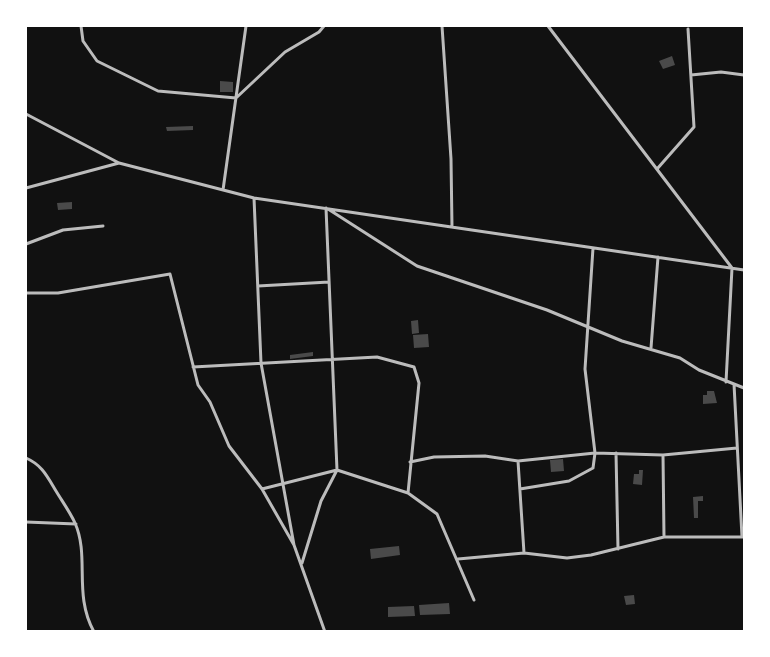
<!DOCTYPE html>
<style>
body{margin:0}
#map{position:relative;width:770px;height:657px;overflow:hidden;background:#111;font-family:Rubik,sans-serif}
canvas{display:block}
.frame{position:absolute;inset:0;border:27px solid #fff;pointer-events:none}
</style>
<div id="map">
<canvas width="770" height="657"></canvas>
<div class="frame"></div>
</div>
<script>
const g = document.querySelector('canvas').getContext('2d');
g.lineJoin = 'round';
function fill(path, color) { g.fillStyle = color; g.fill(path, 'evenodd'); }
function stroke(path, color, width, dash) { g.strokeStyle = color; g.lineWidth = width; g.lineCap = dash ? 'butt' : 'round'; g.setLineDash(dash || []); g.stroke(path); }
const building = new Path2D(`
 M 672,56 L 675,65 L 663,69 L 659,61 Z
 M 220,81 L 233,82 L 233,92 L 220,92 Z
 M 193,126 L 193,130 L 167,131 L 166,127 Z
 M 72,202 L 72,209 L 58,210 L 57,203 Z
 M 418,320 L 419,333 L 412,334 L 411,321 Z
 M 428,334 L 429,347 L 414,348 L 413,335 Z
 M 313,352 L 313,356 L 290,359 L 290,355 Z
 M 707,391 L 714,391 L 717,403 L 703,404 L 703,395 L 707,395 Z
 M 563,459 L 564,471 L 551,472 L 550,460 Z
 M 639,470 L 643,470 L 642,485 L 633,484 L 634,474 L 639,474 Z
 M 703,496 L 703,501 L 698,501 L 698,518 L 694,518 L 693,497 Z
 M 399,546 L 400,555 L 371,559 L 370,549 Z
 M 634,595 L 635,604 L 626,605 L 624,596 Z
 M 449,603 L 450,614 L 420,615 L 419,605 Z
 M 414,606 L 415,616 L 388,617 L 388,607 Z`);
const minor = new Path2D(`
 M 81,26 L 83,41 L 97,61 L 158,91 L 236,98 L 285,52 L 319,32 L 324,26
 M 442,26 L 451,159 L 452,227
 M 548,26 L 732,268 L 726,382
 M 691,75 L 721,72 L 744,75
 M 26,114 L 119,163 L 254,198 L 744,270
 M 657,169 L 694,127 L 688,29
 M 26,188 L 119,163
 M 223,190 L 246,26
 M 254,198 L 261,363 L 294,545 L 325,632
 M 328,209 L 417,266 L 547,310 L 622,341 L 680,358 L 699,370 L 744,388
 M 26,244 L 63,230 L 103,226
 M 258,286 L 329,282
 M 26,293 L 58,293 L 170,274 L 198,385 L 210,402 L 229,446 L 262,489 L 294,545
 M 651,348 L 658,257
 M 193,367 L 377,357 L 414,367 L 419,383 L 408,493
 M 734,384 L 742,537
 M 616,453 L 618,549
 M 663,455 L 664,537
 M 26,458 C 42,465 47,476 56,491 C 62,501 70,512 75,523 C 90,557 73,594 94,632
 M 518,461 L 524,553
 M 410,462 L 434,457 L 485,456 L 518,461 L 595,453 L 663,455 L 737,448
 M 262,489 L 337,470 L 408,493 L 437,514 L 474,600
 M 520,489 L 569,481 L 593,468 L 595,453 L 585,369 L 593,248
 M 26,522 L 76,524
 M 458,559 L 524,553 L 567,558 L 591,555 L 664,537 L 744,537
 M 302,563 L 321,501 L 337,470 L 326,208`);
fill(building, '#4a4a4a');
stroke(minor, '#bcbcbc', 3);
</script>
